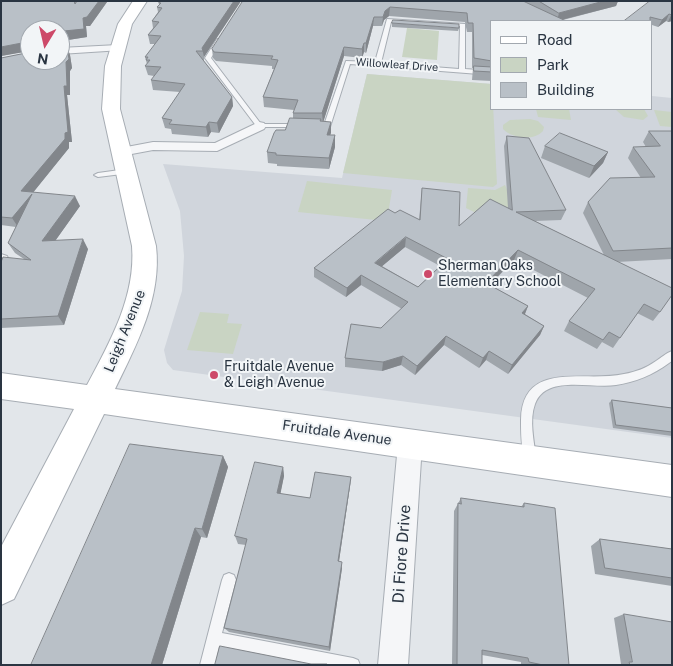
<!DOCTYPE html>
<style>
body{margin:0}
#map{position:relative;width:673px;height:666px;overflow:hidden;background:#e2e6ea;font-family:"Public Sans",sans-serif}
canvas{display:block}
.frame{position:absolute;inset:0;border:2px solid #2a3542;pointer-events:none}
.legend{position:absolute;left:490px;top:20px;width:162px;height:90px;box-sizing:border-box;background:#f2f5f7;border:1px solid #a2a8af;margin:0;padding:6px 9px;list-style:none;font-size:15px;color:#2a3542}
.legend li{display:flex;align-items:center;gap:10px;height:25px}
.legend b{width:25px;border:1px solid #a2a8af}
.north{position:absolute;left:20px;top:20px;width:50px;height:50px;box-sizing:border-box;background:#f2f5f7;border:1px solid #a2a8af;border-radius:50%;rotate:189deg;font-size:14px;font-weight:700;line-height:20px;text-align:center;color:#2a3542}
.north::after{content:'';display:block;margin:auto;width:18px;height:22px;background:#cd4969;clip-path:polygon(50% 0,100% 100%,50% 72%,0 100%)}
</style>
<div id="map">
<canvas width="673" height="666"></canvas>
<div class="frame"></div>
<ul class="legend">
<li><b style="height:6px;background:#fff"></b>Road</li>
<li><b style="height:14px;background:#c9d4c3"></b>Park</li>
<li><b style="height:14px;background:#b9c0c7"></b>Building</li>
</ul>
<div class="north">N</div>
</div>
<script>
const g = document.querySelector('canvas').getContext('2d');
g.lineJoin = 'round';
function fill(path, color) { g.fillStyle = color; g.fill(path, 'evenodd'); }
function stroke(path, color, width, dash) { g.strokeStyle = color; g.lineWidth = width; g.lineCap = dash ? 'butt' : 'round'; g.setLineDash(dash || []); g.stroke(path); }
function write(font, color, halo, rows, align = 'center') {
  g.font = font + ' "Public Sans",sans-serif'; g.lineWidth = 4; g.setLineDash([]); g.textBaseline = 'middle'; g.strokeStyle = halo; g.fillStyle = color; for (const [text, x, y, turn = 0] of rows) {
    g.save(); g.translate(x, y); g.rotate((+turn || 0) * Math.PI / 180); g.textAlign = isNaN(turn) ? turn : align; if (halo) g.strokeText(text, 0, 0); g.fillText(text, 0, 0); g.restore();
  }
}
const built = new Path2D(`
 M 367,74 L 492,84 L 492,109 L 652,109 L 652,96 L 672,98 L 672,438 L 173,370 L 167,363 L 164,350 L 182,291 L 184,256 L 180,211 L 163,164 L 342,178 Z`);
const green = new Path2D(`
 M 407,28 L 439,31 L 437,60 L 402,57 Z
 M 367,74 L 492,84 L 497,184 L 493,187 L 343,173 Z
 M 536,109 L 569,109 L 571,120 L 538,117 Z
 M 615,109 L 644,109 L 648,116 L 643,120 L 624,117 Z
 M 654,110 L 672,112 L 672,127 L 660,126 Z
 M 530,119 L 538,121 L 544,127 L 543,131 C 534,141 513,139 503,129 L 503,125 L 510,120 Z
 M 307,181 L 392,190 L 388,214 L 376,220 L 298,212 Z
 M 505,185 L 516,209 L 480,215 L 466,208 L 468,188 L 495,190 Z
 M 200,312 L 229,314 L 227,323 L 242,324 L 233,354 L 187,350 Z`);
const lane = new Path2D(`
 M 521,1 L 526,1 L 524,5 L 555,21 L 548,21 L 519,7 Z
 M 387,19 L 465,24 L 465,69 L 492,71 L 492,75 L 350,64 L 330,127 L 327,129 L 316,128 L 316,126 L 324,125 L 346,61 L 375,62 ZM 391,22 L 460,26 L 459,69 L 381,63 Z
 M 217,39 L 222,40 L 211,58 L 261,124 L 298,124 L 300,125 L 300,127 L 257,127 L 205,58 Z
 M 127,169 L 131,171 L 130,173 L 98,177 L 94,175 L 98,173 Z
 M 1,254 L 7,256 L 8,258 L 4,265 L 1,266 Z
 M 672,351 L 672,361 L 669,363 C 653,375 635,382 616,385 C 591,389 546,374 535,404 C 529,420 534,441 536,458 L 534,462 L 530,464 L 526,462 C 521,451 521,433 521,420 C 522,359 586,383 624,374 C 636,372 646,368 656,361 C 661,358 666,353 672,351 Z
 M 229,573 L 234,575 L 236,580 L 222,633 L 353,658 L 358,660 L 360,665 L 312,665 L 219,647 L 215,665 L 200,665 L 222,580 L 224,575 Z`);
const street = new Path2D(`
 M 118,45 L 124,48 L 122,50 L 60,54 L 60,48 Z
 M 259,122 L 264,123 L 266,126 L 264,129 L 217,151 L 153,150 L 121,156 L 114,152 L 116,149 L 153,142 L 215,143 Z
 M 410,433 L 418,436 L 422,444 L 408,665 L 378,665 L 398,444 L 402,436 Z`);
const secondary = new Path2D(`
 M 133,1 L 147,1 L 132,24 L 121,66 L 120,109 L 156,246 C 162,297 137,344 115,389 L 672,465 L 672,497 L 104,414 L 14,599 L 1,605 L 1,547 L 74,409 L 1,399 L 1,373 L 87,385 C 110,342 136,296 132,246 L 102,109 L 105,66 L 118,24 Z`);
const wall = new Path2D(`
 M 1,1 L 76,1 L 77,2 L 77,1 L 114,1 L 113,2 L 107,2 L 90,26 L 86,26 L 87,37 L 68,40 L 69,46 L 60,47 L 30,60 L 67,47 L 70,55 L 72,68 L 70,71 L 70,95 L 67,95 L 72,142 L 69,142 L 69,148 L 33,192 L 80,206 L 55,241 L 88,249 L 64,325 L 1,328 L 1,262 L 24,259 L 15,253 L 8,243 L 16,227 L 1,225 L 1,58 L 26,53 L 27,51 L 1,56 Z
 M 161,1 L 241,1 L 204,57 L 204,60 L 203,60 L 232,97 L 233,106 L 219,133 L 211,132 L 208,137 L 172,134 L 171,129 L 165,128 L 162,118 L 180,92 L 153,90 L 151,80 L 154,76 L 148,75 L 145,66 L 147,64 L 145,57 L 155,44 L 150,44 L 148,35 L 153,28 L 152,21 L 158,12 L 157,7 L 160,5 L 159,3 Z
 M 243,1 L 527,3 L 527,1 L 618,1 L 616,6 L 563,20 L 492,21 L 492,81 L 472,80 L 473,68 L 472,68 L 472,32 L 467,32 L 465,22 L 389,16 L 384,20 L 382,26 L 373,26 L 366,53 L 364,52 L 362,58 L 344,56 L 323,122 L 331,122 L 330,135 L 335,135 L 335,147 L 329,169 L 277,166 L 277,164 L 268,163 L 267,152 L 285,130 L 293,118 L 293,113 L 294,110 L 264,107 L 263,97 L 274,69 L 272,69 L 272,66 L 216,61 L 213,58 L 212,49 Z
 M 672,1 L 672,21 L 668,22 L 666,21 L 658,27 L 652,25 L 652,21 L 624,21 Z
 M 392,23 L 459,28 L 458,31 L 392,27 Z
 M 649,131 L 672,131 L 672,259 L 617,262 L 660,312 L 653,321 L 637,313 L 613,348 L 602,342 L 597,349 L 564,331 L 569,321 L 588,298 L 514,260 L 490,285 L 528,306 L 525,314 L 544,326 L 540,335 L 508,374 L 486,360 L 479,368 L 444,345 L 415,375 L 401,365 L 382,371 L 345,367 L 345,358 L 381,328 L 402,309 L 361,285 L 346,297 L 314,277 L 314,268 L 395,213 L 419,220 L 422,188 L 459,226 L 508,208 L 504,146 L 507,136 L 566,210 L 561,220 L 535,221 L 604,255 L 583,213 L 588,202 L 641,178 L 628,158 L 633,147 L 646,147 L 643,142 ZM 405,247 L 440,266 L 418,287 L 382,266 Z
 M 545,146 L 608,152 L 603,163 L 589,178 L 541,158 Z
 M 612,400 L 672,408 L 672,436 L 613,428 L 609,403 Z
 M 223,456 L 228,467 L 207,538 L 201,537 L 162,665 L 31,665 Z
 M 283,467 L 284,476 L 280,494 L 310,498 L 351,477 L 350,486 L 339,561 L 342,568 L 330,651 L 229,632 L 224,628 L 246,545 L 238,544 L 235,536 Z
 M 461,498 L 521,507 L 524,503 L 569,665 L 521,665 L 521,662 L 482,655 L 482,665 L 452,665 L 454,511 Z
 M 600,539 L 672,549 L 672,586 L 595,574 L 591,546 Z
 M 624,614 L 672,665 L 618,665 L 621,664 L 614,618 Z`);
const shadedWall = new Path2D(`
 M 99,1 L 107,2 L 90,26 L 86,26 L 87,37 L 68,40 L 69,46 L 60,47 L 60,38 L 64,31 L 83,18 Z
 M 234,1 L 241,1 L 204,57 L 202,48 Z
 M 604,1 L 618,1 L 616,6 L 557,21 L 559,13 Z
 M 390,7 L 389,16 L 384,20 L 382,26 L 383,17 L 385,11 Z
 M 669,14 L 666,21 L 658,27 L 662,20 Z
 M 671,15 L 672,15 L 672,21 L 668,22 Z
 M 374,17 L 373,26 L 366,53 L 366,43 Z
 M 27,42 L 30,51 L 1,56 L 1,47 Z
 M 364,43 L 364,52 L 362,58 L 362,49 Z
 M 67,47 L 70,55 L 72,68 L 70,71 L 70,95 L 67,95 L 72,142 L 69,142 L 69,148 L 32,194 L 18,227 L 12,218 L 21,191 L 64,86 Z
 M 344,47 L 344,56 L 323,123 L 322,113 Z
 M 232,97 L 233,106 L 219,133 L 217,123 Z
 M 209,122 L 211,132 L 208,137 L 206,127 Z
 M 331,122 L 331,133 L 327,146 L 327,135 Z
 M 335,135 L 335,147 L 329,169 L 329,158 Z
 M 608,152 L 603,163 L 589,178 L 594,166 Z
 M 75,196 L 80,206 L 48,251 L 42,241 Z
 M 406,237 L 405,247 L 374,273 L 375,263 Z
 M 83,239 L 88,249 L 64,325 L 58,316 Z
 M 518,250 L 514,260 L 482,292 L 486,283 Z
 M 361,275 L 361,285 L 346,297 L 347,288 Z
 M 528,306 L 524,316 L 522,313 Z
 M 544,326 L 540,335 L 508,374 L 512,365 Z
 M 446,336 L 444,345 L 415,375 L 417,366 Z
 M 489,351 L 486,360 L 479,368 L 483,358 Z
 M 403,356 L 401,365 L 382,371 L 383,362 Z
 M 223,456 L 228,467 L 207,538 L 202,529 Z
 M 283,467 L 284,476 L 279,501 L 277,493 Z
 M 351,477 L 350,486 L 338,568 L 338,561 Z
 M 195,528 L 201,537 L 162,665 L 151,665 Z
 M 342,562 L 342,568 L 330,651 L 329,647 Z`);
const building = new Path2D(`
 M 1,1 L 74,1 L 75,4 L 77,1 L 99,1 L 87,17 L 83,18 L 84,29 L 64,31 L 65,37 L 60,38 L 60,30 L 30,30 L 30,60 L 60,60 L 60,47 L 67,47 L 69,59 L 66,62 L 67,86 L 64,86 L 68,132 L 65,133 L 65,139 L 21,191 L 75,196 L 42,241 L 83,239 L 58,316 L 1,319 L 1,262 L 3,257 L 31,260 L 8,243 L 32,194 L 12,218 L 1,217 L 1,58 L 26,53 L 27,42 L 1,47 Z
 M 161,1 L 234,1 L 202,48 L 203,51 L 196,51 L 232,97 L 217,123 L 209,122 L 206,127 L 169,124 L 172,120 L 162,118 L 185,84 L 151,80 L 161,67 L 145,66 L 150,60 L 146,60 L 148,57 L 145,57 L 161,36 L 148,35 L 159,22 L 152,21 L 162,8 L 157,7 L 161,3 L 159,3 Z
 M 243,1 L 523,1 L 566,21 L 492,21 L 492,61 L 474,58 L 473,23 L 468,23 L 467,13 L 390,7 L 385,11 L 383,17 L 374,17 L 366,43 L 364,43 L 362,49 L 344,47 L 322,113 L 293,113 L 298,100 L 263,97 L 278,60 L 271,59 L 273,56 L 214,52 L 212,49 Z
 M 539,1 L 604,1 L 559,13 Z
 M 650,1 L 672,1 L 672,15 L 669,14 L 662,20 L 650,17 L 650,21 L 624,21 Z
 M 393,20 L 459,24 L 459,28 L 392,23 Z
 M 474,66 L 492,67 L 492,72 L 474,71 Z
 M 290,118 L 321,119 L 320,121 L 331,122 L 327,135 L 335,135 L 329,158 L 276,155 L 276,153 L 267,152 L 274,133 L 276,130 L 285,130 Z
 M 649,131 L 672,131 L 672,248 L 613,251 L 588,202 L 610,178 L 655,177 L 633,147 L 660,146 Z
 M 560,133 L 608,152 L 594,166 L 545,146 Z
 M 507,136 L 529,138 L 566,210 L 516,212 L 672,288 L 672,295 L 660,312 L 644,304 L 620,338 L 609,332 L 603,340 L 569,321 L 595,289 L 518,250 L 486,283 L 528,306 L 522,313 L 544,326 L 512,365 L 489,351 L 483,358 L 446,336 L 417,366 L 403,356 L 383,362 L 345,358 L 351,324 L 381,328 L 408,302 L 361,275 L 347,288 L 314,268 L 388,209 L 395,213 L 400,210 L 420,220 L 422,188 L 460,192 L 459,226 L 490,199 L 512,210 ZM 406,237 L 448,259 L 418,287 L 375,263 Z
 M 612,400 L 672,408 L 672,432 L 616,425 Z
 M 130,444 L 223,456 L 202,529 L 195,528 L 151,665 L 31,665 Z
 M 255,462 L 283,467 L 277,493 L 310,498 L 315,472 L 351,477 L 338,561 L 342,562 L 329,647 L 224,628 L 247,539 L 235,536 Z
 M 461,498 L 524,507 L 524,503 L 555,508 L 569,665 L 543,665 L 529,662 L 528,658 L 482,650 L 482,665 L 457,665 L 458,503 L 461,504 Z
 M 600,539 L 672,549 L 672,578 L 605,568 Z
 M 624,614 L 672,622 L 672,665 L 630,665 L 629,662 L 632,662 Z
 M 220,646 L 311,664 L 327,664 L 327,665 L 215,665 Z`);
const markers = [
 [428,274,5,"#cd4969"],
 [214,375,5,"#cd4969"]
];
const farStreetnames = [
 ["Willowleaf Drive",397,65,4]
];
const poiNames = [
 ["Sherman Oaks",438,266],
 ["Elementary School",438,282],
 ["Fruitdale Avenue",224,367],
 ["& Leigh Avenue",224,383]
];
const streetNames = [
 ["Leigh Avenue",125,331,-68],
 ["Fruitdale Avenue",337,433,8]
];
const nearStreetnames = [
 ["Di Fiore Drive",402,554,-86]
];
fill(built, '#d0d5dc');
fill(green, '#c9d4c3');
stroke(lane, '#a7adb4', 2);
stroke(street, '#a7adb4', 2);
stroke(secondary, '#a7adb4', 2);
fill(lane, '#f5f6f8');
fill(street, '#f5f6f8');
fill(secondary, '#fff');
fill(wall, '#9fa5ab');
fill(shadedWall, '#82868b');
fill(building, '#b9c0c7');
stroke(building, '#82868b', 1);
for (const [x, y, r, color] of markers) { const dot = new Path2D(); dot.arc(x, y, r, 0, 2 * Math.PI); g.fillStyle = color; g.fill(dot); stroke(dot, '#f2f5f7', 2); }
write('11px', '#2a3542', '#f2f5f7', farStreetnames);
write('14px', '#2a3542', '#f2f5f7', poiNames, 'left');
write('14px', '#2a3542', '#f2f5f7', streetNames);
write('16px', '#2a3542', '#f2f5f7', nearStreetnames);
</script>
